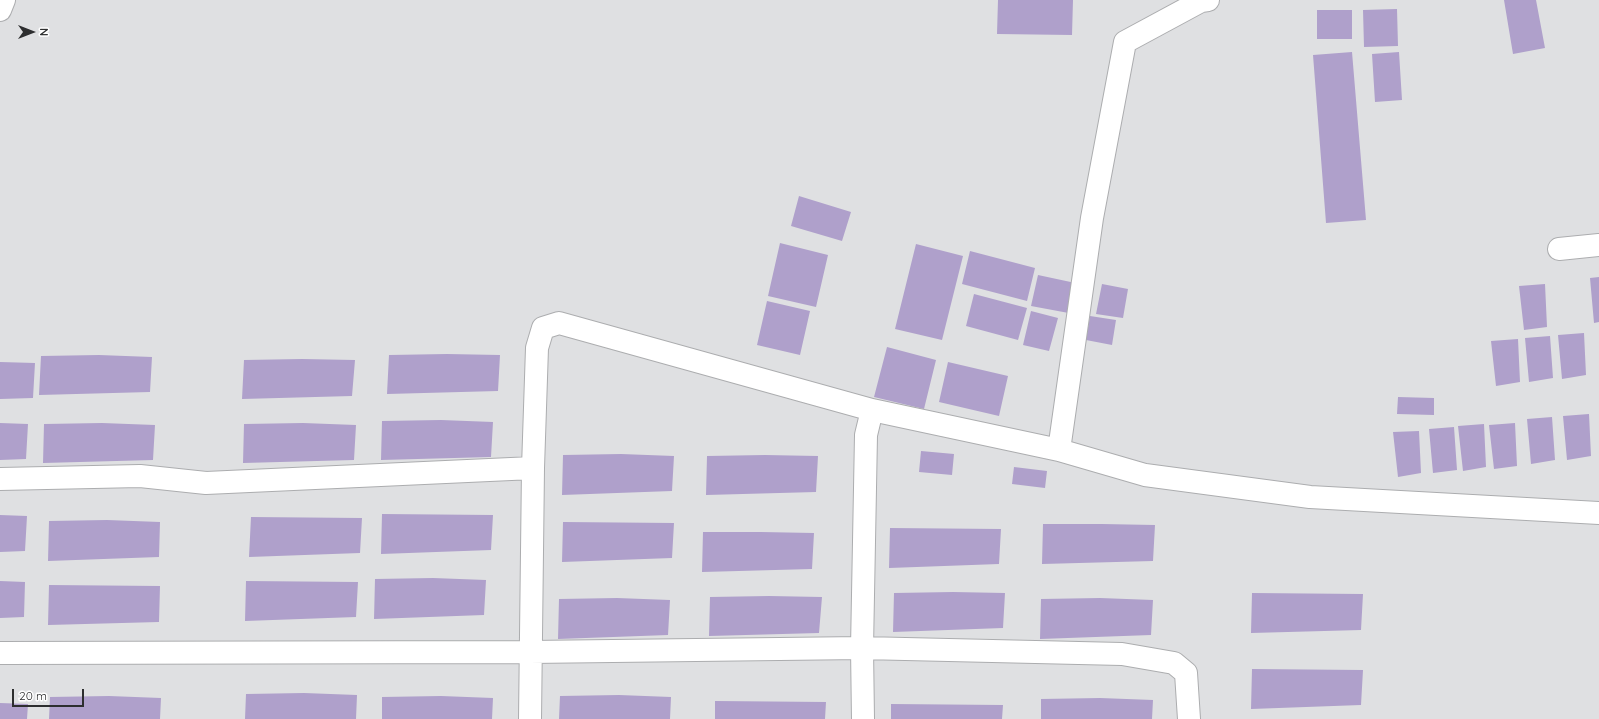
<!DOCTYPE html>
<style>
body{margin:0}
#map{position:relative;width:1599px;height:719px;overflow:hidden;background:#dfe0e2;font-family:Quicksand,sans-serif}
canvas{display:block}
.north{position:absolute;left:12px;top:12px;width:40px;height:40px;-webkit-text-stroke:3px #fff;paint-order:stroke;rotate:90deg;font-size:11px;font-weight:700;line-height:16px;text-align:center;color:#2d2e2f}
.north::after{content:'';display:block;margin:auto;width:14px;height:18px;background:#2d2e2f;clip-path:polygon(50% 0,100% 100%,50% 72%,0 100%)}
.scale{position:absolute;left:12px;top:689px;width:72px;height:18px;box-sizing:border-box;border:2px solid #2d2e2f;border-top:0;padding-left:5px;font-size:12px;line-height:14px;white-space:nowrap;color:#2d2e2f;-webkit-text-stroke:3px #fff;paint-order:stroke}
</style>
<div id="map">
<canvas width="1599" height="719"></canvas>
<div class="north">N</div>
<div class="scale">20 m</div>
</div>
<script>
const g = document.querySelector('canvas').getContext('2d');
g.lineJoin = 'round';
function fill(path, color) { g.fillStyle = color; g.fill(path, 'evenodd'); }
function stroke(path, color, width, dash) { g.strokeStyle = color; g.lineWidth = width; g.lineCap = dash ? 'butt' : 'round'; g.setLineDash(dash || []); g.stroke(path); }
const building = new Path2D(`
 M 998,0 L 1073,0 L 1072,35 L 997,34 Z
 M 1504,0 L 1536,0 L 1545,48 L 1513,54 Z
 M 1397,9 L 1398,46 L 1364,47 L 1363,10 Z
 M 1317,10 L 1352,10 L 1352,39 L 1317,39 Z
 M 1352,52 L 1366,220 L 1326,223 L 1313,55 Z
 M 1399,52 L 1402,100 L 1375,102 L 1372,54 Z
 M 799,196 L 851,212 L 842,241 L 791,226 Z
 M 780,243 L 828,255 L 816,307 L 768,296 Z
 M 916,244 L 963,256 L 942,340 L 895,329 Z
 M 970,251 L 1035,268 L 1027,301 L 962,284 Z
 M 1038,275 L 1080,284 L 1074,314 L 1031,306 Z
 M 1599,277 L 1599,322 L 1594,323 L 1590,278 Z
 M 1102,284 L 1128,289 L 1123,318 L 1096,314 Z
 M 1545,284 L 1547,327 L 1524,330 L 1519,286 Z
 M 974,294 L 1027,308 L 1018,340 L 966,326 Z
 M 767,301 L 810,311 L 800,355 L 757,345 Z
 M 1031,311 L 1058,318 L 1049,351 L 1023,345 Z
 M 1090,316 L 1116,320 L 1112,345 L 1086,340 Z
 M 1584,333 L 1586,375 L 1562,379 L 1558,335 Z
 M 1550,336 L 1553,378 L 1529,382 L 1525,338 Z
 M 1518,339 L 1520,382 L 1496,386 L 1491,341 Z
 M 887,347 L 936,360 L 924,409 L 874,397 Z
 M 447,354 L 500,355 L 498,391 L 387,394 L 389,355 Z
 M 99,355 L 152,357 L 150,392 L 39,395 L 41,356 Z
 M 302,359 L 355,360 L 352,396 L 242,399 L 244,360 Z
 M 0,362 L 35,363 L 33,398 L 0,399 Z
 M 948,362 L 1008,376 L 999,416 L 939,402 Z
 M 1398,397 L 1434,398 L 1434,415 L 1397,414 Z
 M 1589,414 L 1591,456 L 1567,460 L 1563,416 Z
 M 1552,417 L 1555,460 L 1531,464 L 1527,419 Z
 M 441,420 L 493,422 L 491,457 L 381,460 L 382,421 Z
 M 0,423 L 28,424 L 26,459 L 0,460 Z
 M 102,423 L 155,425 L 153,460 L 43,463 L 44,424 Z
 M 303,423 L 356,425 L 354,460 L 243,463 L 244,424 Z
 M 1515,423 L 1517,466 L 1494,469 L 1489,425 Z
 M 1484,424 L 1486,467 L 1463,471 L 1458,426 Z
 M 1454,427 L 1457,470 L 1433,473 L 1429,429 Z
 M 1419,431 L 1421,473 L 1398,477 L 1393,432 Z
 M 921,451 L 954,454 L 952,475 L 919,472 Z
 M 621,454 L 674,456 L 672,491 L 562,495 L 563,455 Z
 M 765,455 L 818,456 L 816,492 L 706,495 L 707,456 Z
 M 1014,467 L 1047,471 L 1045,488 L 1012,484 Z
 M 382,514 L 493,515 L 491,550 L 381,554 Z
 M 0,515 L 27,516 L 25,551 L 0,552 Z
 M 251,517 L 362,518 L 360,553 L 249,557 Z
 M 107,520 L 160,522 L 159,557 L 48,561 L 49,521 Z
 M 563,522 L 674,523 L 672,558 L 562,562 Z
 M 1043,524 L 1102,524 L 1155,525 L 1153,561 L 1042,564 Z
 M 890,528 L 1001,529 L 999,564 L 889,568 Z
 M 703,532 L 761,532 L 814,533 L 812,569 L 702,572 Z
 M 433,578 L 486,580 L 484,615 L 374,619 L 375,579 Z
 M 0,581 L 25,582 L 24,617 L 0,618 Z
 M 246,581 L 358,582 L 356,617 L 245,621 Z
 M 49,585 L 160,586 L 159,622 L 48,625 Z
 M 953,592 L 1005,593 L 1003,628 L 893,632 L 894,593 Z
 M 1252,593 L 1363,594 L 1361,630 L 1251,633 Z
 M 769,596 L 822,597 L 819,633 L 709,636 L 710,597 Z
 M 617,598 L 670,600 L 668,635 L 558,639 L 559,599 Z
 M 1100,598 L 1153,600 L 1151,635 L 1040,639 L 1041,599 Z
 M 1252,669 L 1363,670 L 1361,705 L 1251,709 Z
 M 304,693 L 357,695 L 356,719 L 245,719 L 246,694 Z
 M 619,695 L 671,697 L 670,719 L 559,719 L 560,696 Z
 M 109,696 L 161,698 L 160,719 L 49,719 L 50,697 Z
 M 441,696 L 493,698 L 492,719 L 382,719 L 382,697 Z
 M 1100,698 L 1153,700 L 1152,719 L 1041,719 L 1041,699 Z
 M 715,701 L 826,702 L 825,719 L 715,719 Z
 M 0,703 L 28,704 L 27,719 L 0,719 Z
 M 891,704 L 1003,705 L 1002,719 L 891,719 Z`);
const minor = new Path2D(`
 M 0,10 L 4,0
 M 1559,249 L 1599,245
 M 1059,450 L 1092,218 L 1125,42 L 1201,1 L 1208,0
 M 0,479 L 140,476 L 206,483 L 533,468
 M 0,653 L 530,652 L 862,648 L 1122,654 L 1174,663 L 1186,673 L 1189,719
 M 530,719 L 533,468 L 537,348 L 543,328 L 559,323 L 872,410 L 1059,450 L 1145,475 L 1310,497 L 1599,513
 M 863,719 L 862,648 L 866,435 L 872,410`);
fill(building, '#afa0cb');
stroke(minor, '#acadaf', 24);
stroke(minor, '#fff', 22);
</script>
